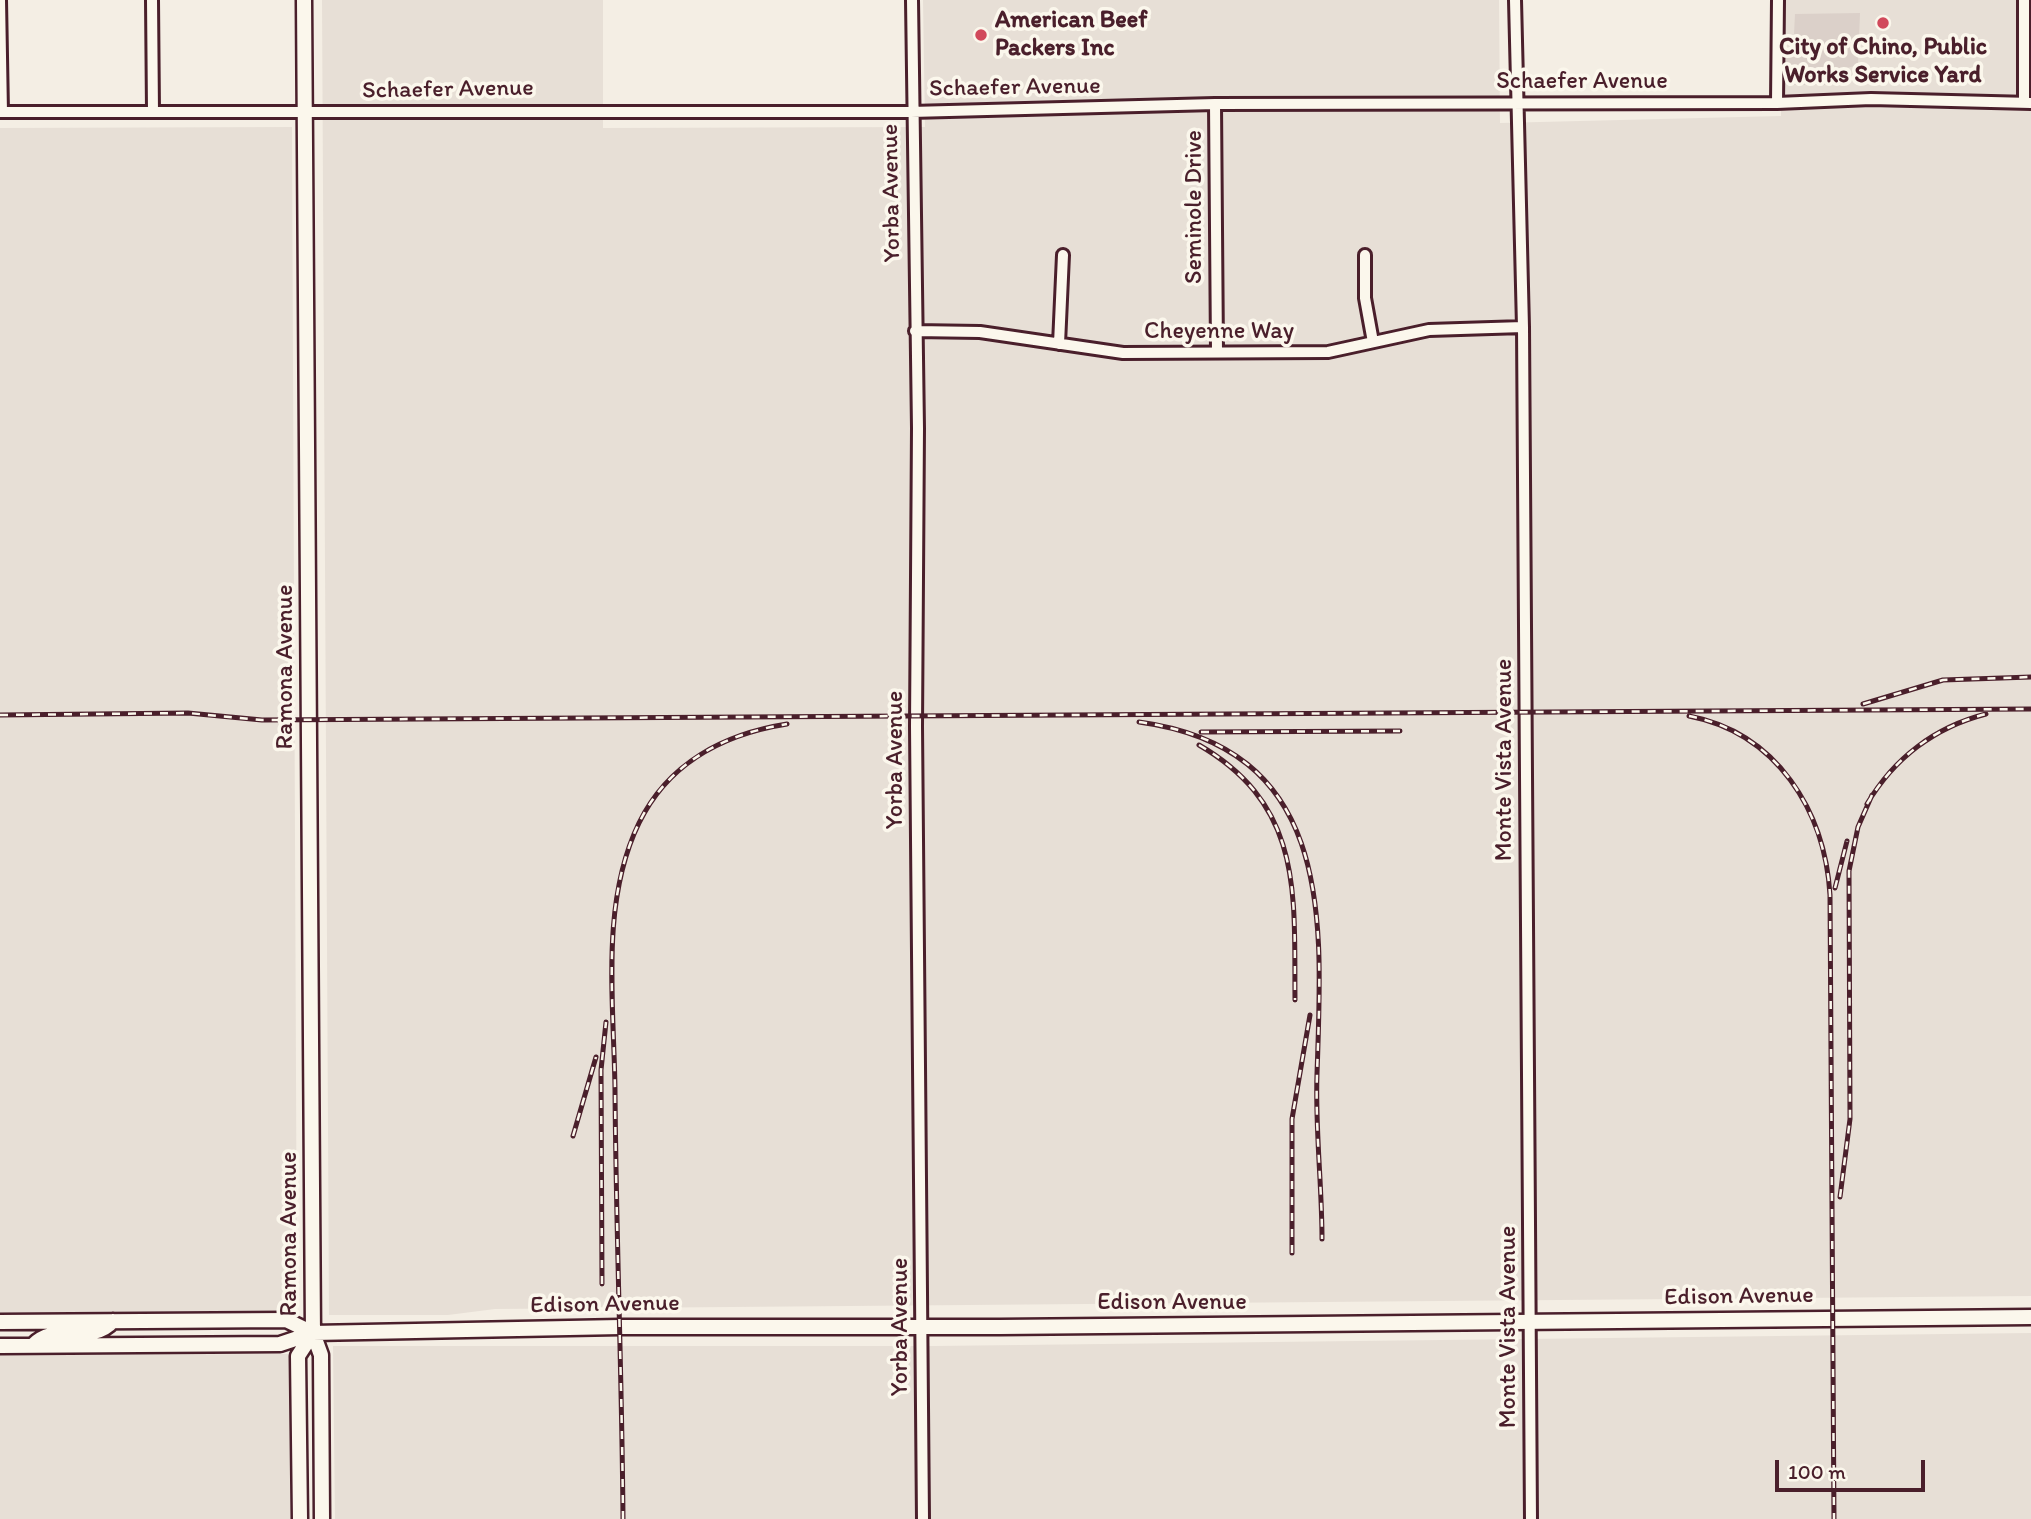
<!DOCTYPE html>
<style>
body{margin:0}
#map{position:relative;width:2031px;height:1519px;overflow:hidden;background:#f4eee4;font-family:Itim,sans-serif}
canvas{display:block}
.scale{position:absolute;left:1775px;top:1460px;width:150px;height:32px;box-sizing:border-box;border:4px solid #4a1f2b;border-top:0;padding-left:9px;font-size:21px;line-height:24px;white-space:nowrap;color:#4a1f2b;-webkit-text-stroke:5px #fbf7ec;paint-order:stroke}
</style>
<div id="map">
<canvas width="2031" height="1519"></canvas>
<div class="scale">100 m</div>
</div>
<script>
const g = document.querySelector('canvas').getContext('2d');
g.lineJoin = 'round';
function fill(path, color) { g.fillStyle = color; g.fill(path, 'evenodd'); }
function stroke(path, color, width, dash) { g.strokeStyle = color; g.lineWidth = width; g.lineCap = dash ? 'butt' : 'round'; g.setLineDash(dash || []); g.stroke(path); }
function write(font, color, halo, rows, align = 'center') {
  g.font = font + ' Itim,sans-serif'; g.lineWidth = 7; g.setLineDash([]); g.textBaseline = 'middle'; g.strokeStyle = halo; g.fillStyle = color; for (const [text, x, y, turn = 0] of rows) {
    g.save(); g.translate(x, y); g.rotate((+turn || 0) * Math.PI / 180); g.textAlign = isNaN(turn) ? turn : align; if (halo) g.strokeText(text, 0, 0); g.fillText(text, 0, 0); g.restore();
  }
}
const built = new Path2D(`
 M 322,0 L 603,0 L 603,128 L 925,127 L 923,0 L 1499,0 L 1500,123 L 1781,116 L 1782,0 L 2031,0 L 2031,1296 L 495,1309 L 448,1315 L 329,1315 Z
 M 292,127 L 297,1314 L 0,1315 L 0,128 Z
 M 2031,1333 L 2031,1519 L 335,1519 L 333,1346 L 935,1346 Z
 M 290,1354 L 291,1519 L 0,1519 L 0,1355 Z`);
const green = new Path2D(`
 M 1860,13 L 1858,65 L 1847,68 L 1845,85 L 1793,85 L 1786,80 L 1786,57 L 1793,54 L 1795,14 Z`);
const minor = new Path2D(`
 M 0,0 L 2,112
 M 152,0 L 153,111
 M 912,0 L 918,428 L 916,726 L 923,1519
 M 1515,0 L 1523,327 L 1531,1519
 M 2024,0 L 2024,103
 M 1777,103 L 1778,0
 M 1215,104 L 1217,352
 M 0,112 L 911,112 L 1215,104 L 1777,103 L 1871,99 L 2031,103
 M 1365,255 L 1365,298 L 1373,342
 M 915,331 L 980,332 L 1123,353 L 1328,352 L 1429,330 L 1523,327
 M 1059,344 L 1063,255`);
const major = new Path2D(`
 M 304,0 L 313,1333 L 321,1355 L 322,1519
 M 0,1322 L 286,1320 L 313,1333
 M 0,1346 L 280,1344 L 313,1333 L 620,1327 L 1000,1327 L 2031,1317
 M 32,1346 C 57,1320 91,1346 113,1321
 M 300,1519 L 298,1356 L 313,1333`);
const rail = new Path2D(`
 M 1863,704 L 1943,680 L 2031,677
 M 0,715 L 188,713 L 262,720 L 2031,709
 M 1689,716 C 1777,733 1825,811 1830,895 L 1834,1519
 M 1139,722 C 1336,749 1322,921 1317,1074 C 1315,1129 1322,1184 1322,1239
 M 1201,732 L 1400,731
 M 1199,745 C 1304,806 1294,894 1295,1000
 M 1867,804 C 1894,758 1935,727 1986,714
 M 1835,888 L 1847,841
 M 573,1136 L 596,1057
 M 1840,1197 L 1850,1119 L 1849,871 L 1858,827 L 1872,795
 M 1292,1253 L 1292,1119 L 1310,1015
 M 602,1284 L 601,1070 L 606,1022
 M 623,1519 C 622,1376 616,1233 615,1090 C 614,1003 600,903 639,823 C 668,763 724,734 787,724`);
const markers = [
 [1883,23,7,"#d1495b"],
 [981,35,7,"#d1495b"]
];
const poiNames = [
 ["American Beef",995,21],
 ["Packers Inc",995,49],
 ["City of Chino, Public",1883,48,"center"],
 ["Works Service Yard",1883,76,"center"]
];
const streetNames = [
 ["Schaefer Avenue",1582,82],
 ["Schaefer Avenue",1015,88,-1],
 ["Schaefer Avenue",448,90,-1],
 ["Yorba Avenue",892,193,-91],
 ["Seminole Drive",1195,207,-90],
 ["Cheyenne Way",1219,332],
 ["Ramona Avenue",286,667,-90],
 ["Yorba Avenue",896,760,-90],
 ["Monte Vista Avenue",1505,760,-90],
 ["Ramona Avenue",290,1234,-90],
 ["Edison Avenue",1739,1297,-1],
 ["Edison Avenue",1172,1303],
 ["Edison Avenue",605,1305,-1],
 ["Yorba Avenue",901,1327,-90],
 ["Monte Vista Avenue",1509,1327,-90]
];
fill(built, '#e7dfd6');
fill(green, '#dbd0c9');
stroke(minor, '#4a1f2b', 16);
stroke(major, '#4a1f2b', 19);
stroke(minor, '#fbf7ec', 10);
stroke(major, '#fbf7ec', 14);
stroke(rail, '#4a1f2b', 5);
stroke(rail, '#fbf7ec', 2.5, [8]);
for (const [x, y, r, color] of markers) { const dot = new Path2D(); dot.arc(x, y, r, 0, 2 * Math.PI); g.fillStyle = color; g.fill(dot); stroke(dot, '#fbf7ec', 2.5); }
write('bold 24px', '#4a1f2b', '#fbf7ec', poiNames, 'left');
write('24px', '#4a1f2b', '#fbf7ec', streetNames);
</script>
